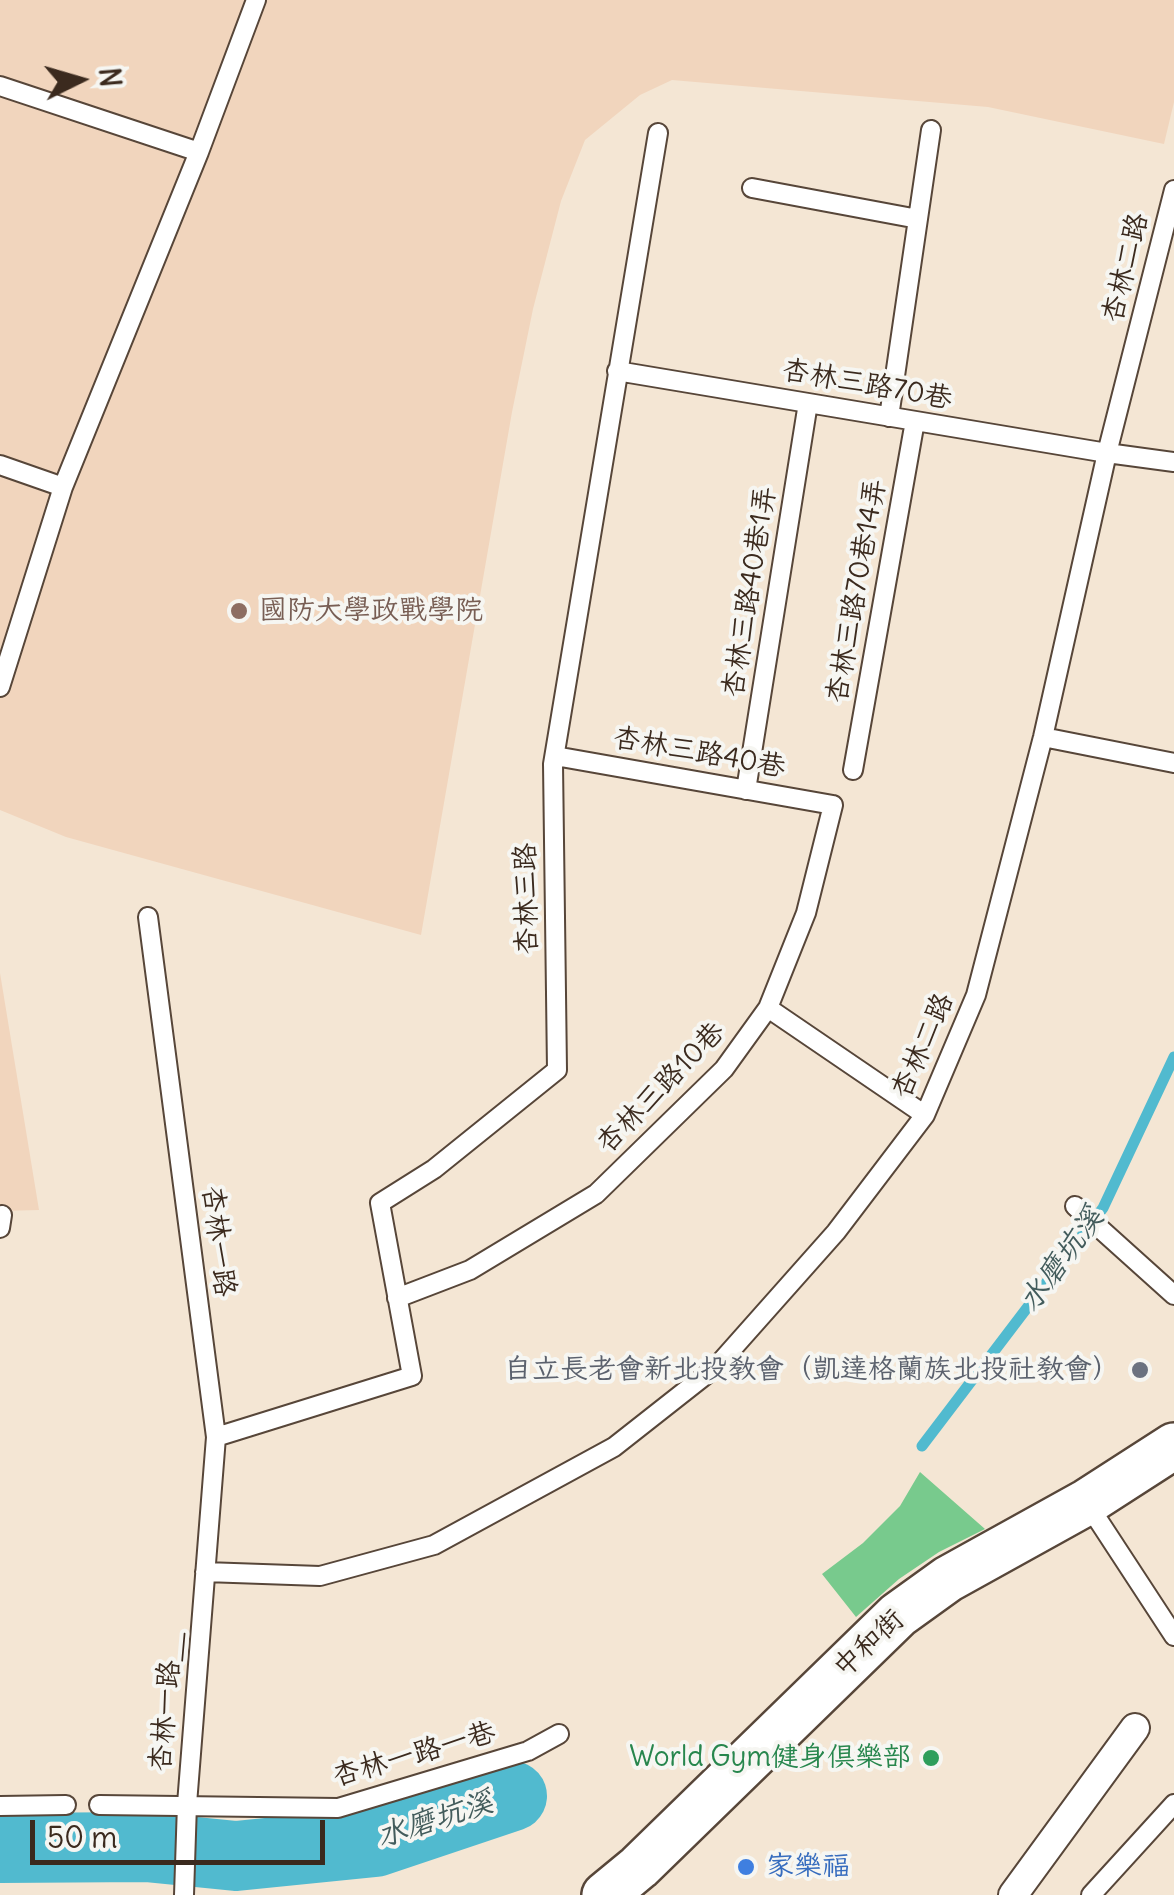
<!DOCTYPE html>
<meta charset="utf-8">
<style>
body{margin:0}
#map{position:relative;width:1174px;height:1895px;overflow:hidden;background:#f4e6d4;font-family:Delius,sans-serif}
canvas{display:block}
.north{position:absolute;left:30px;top:30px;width:100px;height:100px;-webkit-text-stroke:8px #f6f6f2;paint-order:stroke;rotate:85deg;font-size:28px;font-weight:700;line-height:40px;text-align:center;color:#3b2a1e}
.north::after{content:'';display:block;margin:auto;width:35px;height:45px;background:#3b2a1e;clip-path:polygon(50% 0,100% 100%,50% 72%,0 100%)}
.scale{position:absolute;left:30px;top:1820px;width:295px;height:45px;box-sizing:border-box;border:5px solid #3b2a1e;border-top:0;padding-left:12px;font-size:30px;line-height:35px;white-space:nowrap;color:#3b2a1e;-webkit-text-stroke:8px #f6f6f2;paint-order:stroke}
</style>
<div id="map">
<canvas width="1174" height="1895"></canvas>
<div class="north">N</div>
<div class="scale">50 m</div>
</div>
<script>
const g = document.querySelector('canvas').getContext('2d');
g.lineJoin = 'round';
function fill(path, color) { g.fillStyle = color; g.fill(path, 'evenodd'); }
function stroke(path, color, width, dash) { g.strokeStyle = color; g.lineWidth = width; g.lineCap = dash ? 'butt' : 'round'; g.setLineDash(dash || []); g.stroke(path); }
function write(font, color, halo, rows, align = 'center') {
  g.font = font + ' Delius,"LXGW WenKai TC",sans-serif'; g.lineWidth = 8; g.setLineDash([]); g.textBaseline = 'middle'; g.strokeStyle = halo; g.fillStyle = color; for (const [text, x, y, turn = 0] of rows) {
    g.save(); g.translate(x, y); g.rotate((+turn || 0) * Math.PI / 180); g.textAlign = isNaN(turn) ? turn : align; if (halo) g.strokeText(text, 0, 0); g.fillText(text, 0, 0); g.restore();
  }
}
const built = new Path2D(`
 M 0,0 L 1174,0 L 1174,102 L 1164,144 L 988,107 L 672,80 L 640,95 L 585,140 L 561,201 L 533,309 L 512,412 L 421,935 L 66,837 L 0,810 Z
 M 0,973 L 39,1210 L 0,1211 Z`);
const green = new Path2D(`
 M 920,1472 L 985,1529 L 939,1552 L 899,1579 L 856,1617 L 822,1574 L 863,1543 L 900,1506 Z`);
const stream = new Path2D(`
 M 922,1446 L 1103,1208 L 1174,1057`);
const river = new Path2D(`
 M 0,1848 L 146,1847 L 236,1856 L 375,1842 L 512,1796`);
const service = new Path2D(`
 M 0,86 L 199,152
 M 752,188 L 918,219
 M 617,371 L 1107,453 L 1174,462
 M 889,417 L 931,130
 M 0,465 L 63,487
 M 0,687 L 63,487 L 199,152 L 256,0
 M 1043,737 L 1174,763
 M 853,770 L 915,421
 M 746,790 L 808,403
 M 148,917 L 216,1437 L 187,1804 L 184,1895
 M 768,1008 L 925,1115
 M 1075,1206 L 1174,1295
 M 0,1228 L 2,1215
 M 397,1298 L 470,1270 L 596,1194 L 724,1069 L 768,1008 L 806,913 L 833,805 L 555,756
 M 216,1437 L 412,1376 L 380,1203 L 434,1169 L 557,1070 L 553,764 L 658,133
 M 1087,1503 L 1174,1636
 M 205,1572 L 320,1576 L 434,1545 L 614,1447 L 717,1366 L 836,1232 L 925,1115 L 976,995 L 1043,737 L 1107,453 L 1174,190
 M 99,1805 L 338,1808 L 528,1751 L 559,1734
 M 0,1806 L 66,1805
 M 1091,1895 L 1174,1804`);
const pedestrian = new Path2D(`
 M 1013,1895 L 1135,1728`);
const tertiary = new Path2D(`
 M 605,1895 L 639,1867 L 898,1615 L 948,1579 L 1087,1502 L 1174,1446`);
const markers = [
 [239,611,10,"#8d6e63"],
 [1140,1370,10,"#6b7280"],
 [931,1758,10,"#2e9e5b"],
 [746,1867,10,"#3f7fe0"]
];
const streetNames = [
 ["杏林二路",1126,268,-76],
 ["杏林三路70巷",867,385,10],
 ["杏林三路70巷14弄",857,591,-80],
 ["杏林三路40巷1弄",750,592,-81],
 ["杏林三路40巷",699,753,10],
 ["杏林三路",527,899,-91],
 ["杏林二路",923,1046,-66],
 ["杏林三路10巷",661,1088,-46],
 ["杏林一路",218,1241,83],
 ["中和街",869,1644,-43],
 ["杏林一路＿",167,1702,-85],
 ["杏林一路一巷",414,1755,-16]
];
const educationNames = [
 ["國防大學政戰學院",259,611]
];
const worshipNames = [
 ["自立長老會新北投教會（凱達格蘭族北投社教會）",1120,1370]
];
const leisureNames = [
 ["World Gym健身俱樂部",911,1758]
];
const shopNames = [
 ["家樂福",766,1867]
];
const waterNames = [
 ["水磨坑溪",1062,1260,-54],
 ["水磨坑溪",435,1820,-18]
];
fill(built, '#f1d5bd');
fill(green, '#78ca8d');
stroke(stream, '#51bacf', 11);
stroke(river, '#51bacf', 70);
stroke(service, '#574639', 22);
stroke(pedestrian, '#574639', 32);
stroke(tertiary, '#574639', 50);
stroke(service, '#fff', 18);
stroke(pedestrian, '#fff', 28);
stroke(tertiary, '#fff', 45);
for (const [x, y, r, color] of markers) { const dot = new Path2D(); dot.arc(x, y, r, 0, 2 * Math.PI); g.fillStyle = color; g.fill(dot); stroke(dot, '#f6f6f2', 4); }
write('28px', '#3b2a1e', '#f6f6f2', streetNames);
write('28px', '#785e54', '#f6f6f2', educationNames, 'left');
write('28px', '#5b616d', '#f6f6f2', worshipNames, 'right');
write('28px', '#27864d', '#f6f6f2', leisureNames, 'right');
write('28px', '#366cbe', '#f6f6f2', shopNames, 'left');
write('italic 30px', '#435c5c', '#f6f6f2', waterNames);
</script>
